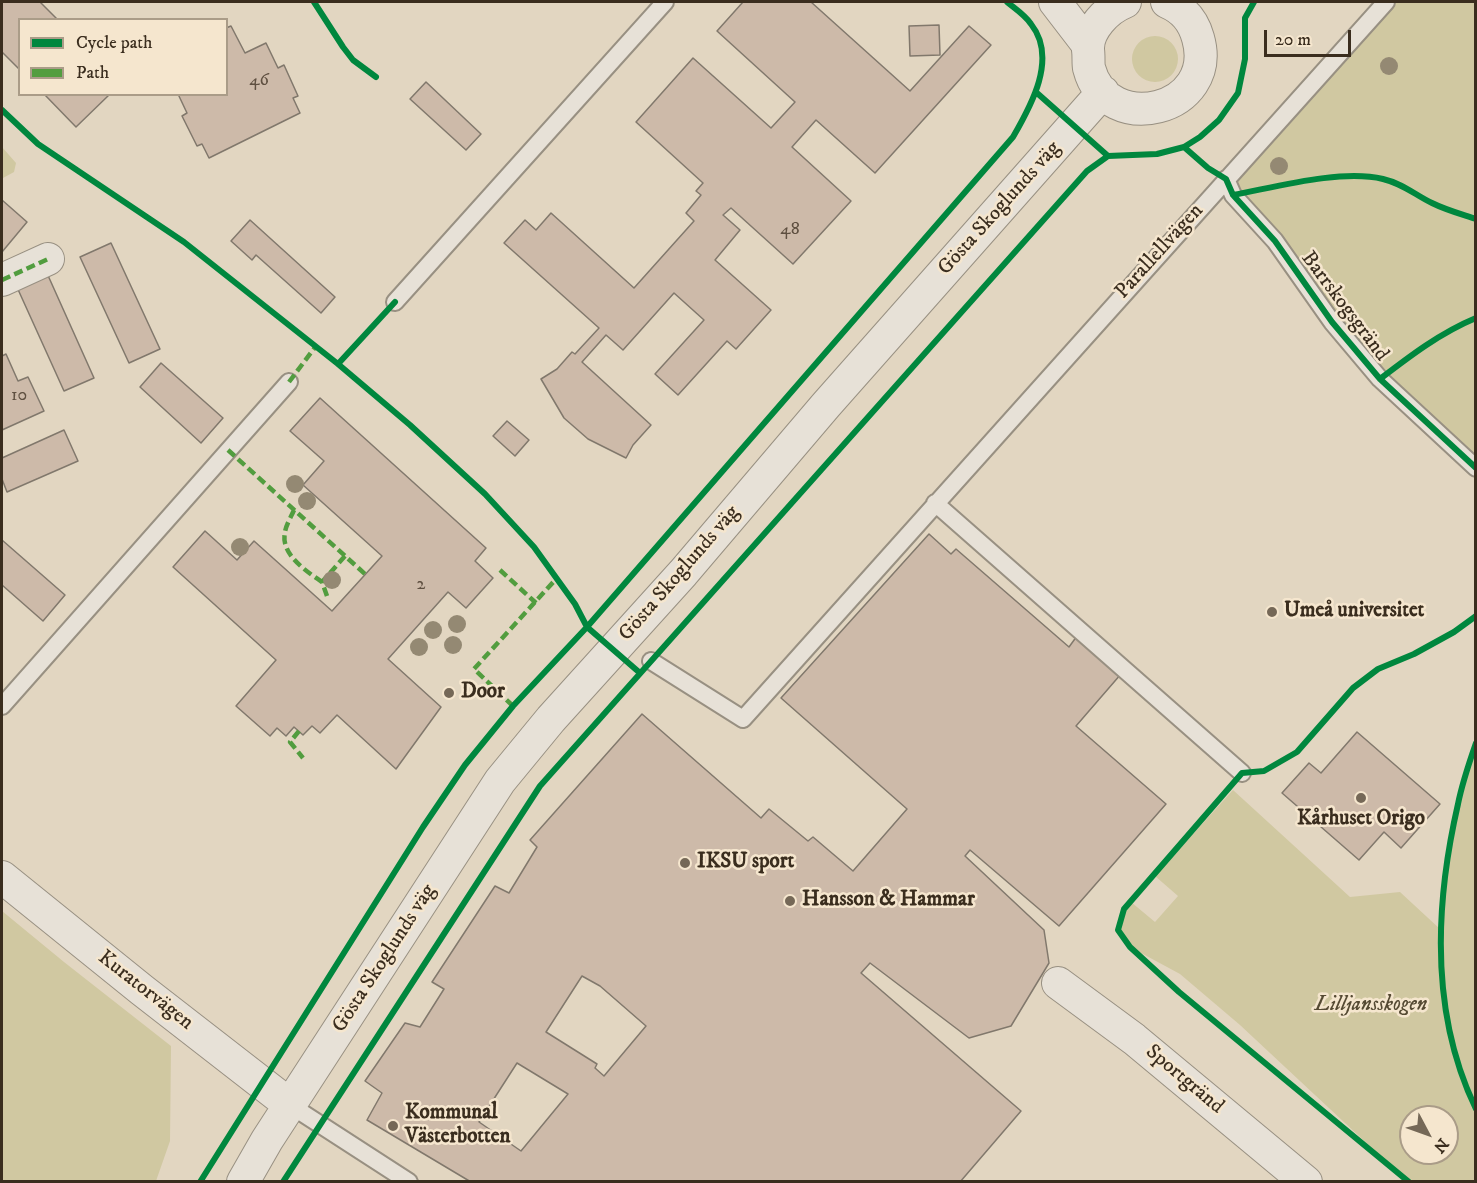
<!DOCTYPE html>
<meta charset="utf-8">
<style>
body{margin:0}
#map{position:relative;width:1477px;height:1183px;overflow:hidden;background:#e2d6c1;font-family:"IM FELL DW Pica",serif}
canvas{display:block}
.frame{position:absolute;inset:0;border:3px solid #3a2d1e;pointer-events:none}
.legend{position:absolute;left:18px;top:18px;width:210px;height:78px;box-sizing:border-box;background:#f5e6ce;border:2px solid #aa9c88;margin:0;padding:8px 10px;list-style:none;font-size:18px;color:#3a2d1e}
.legend li{display:flex;align-items:center;gap:12px;height:30px}
.legend b{width:30px;border:2px solid #aa9c88}
.north{position:absolute;left:1399px;top:1105px;width:60px;height:60px;box-sizing:border-box;background:#f5e6ce;border:2px solid #aa9c88;border-radius:50%;rotate:131deg;font-size:16px;font-weight:700;line-height:24px;text-align:center;color:#3a2d1e}
.north::after{content:'';display:block;margin:auto;width:21px;height:27px;background:#756857;clip-path:polygon(50% 0,100% 100%,50% 72%,0 100%)}
.scale{position:absolute;left:1264px;top:30px;width:87px;height:27px;box-sizing:border-box;border:3px solid #3a2d1e;border-top:0;padding-left:8px;font-size:18px;line-height:21px;white-space:nowrap;color:#3a2d1e;-webkit-text-stroke:4px #f5e6ce;paint-order:stroke}
</style>
<div id="map">
<canvas width="1477" height="1183"></canvas>
<div class="frame"></div>
<ul class="legend">
<li><b style="height:8px;background:#00873e"></b>Cycle path</li>
<li><b style="height:8px;background:#529d3f"></b>Path</li>
</ul>
<div class="north">N</div>
<div class="scale">20 m</div>
</div>
<script>
const g = document.querySelector('canvas').getContext('2d');
g.lineJoin = 'round';
function fill(path, color) { g.fillStyle = color; g.fill(path, 'evenodd'); }
function stroke(path, color, width, dash) { g.strokeStyle = color; g.lineWidth = width; g.lineCap = dash ? 'butt' : 'round'; g.setLineDash(dash || []); g.stroke(path); }
function write(font, color, halo, rows, align = 'center') {
  g.font = font + ' "IM FELL DW Pica",serif'; g.lineWidth = 5; g.setLineDash([]); g.textBaseline = 'middle'; g.strokeStyle = halo; g.fillStyle = color; for (const [text, x, y, turn = 0] of rows) {
    g.save(); g.translate(x, y); g.rotate((+turn || 0) * Math.PI / 180); g.textAlign = isNaN(turn) ? turn : align; if (halo) g.strokeText(text, 0, 0); g.fillText(text, 0, 0); g.restore();
  }
}
const green = new Path2D(`
 M 1386,2 L 1475,2 L 1475,468 L 1415,413 L 1226,179 Z
 M1132 59a23 23 0 1 1 46 0a23 23 0 1 1-46 0Z
 M 2,147 L 16,163 L 14,172 L 3,178 Z
 M 1475,743 L 1475,1181 L 1404,1181 L 1405,1179 L 1240,1025 L 1180,974 L 1130,947 L 1118,930 L 1124,909 L 1131,902 L 1155,922 L 1178,896 L 1155,876 L 1233,790 L 1350,897 L 1400,892 L 1440,929 L 1446,863 L 1458,803 ZM 1411,1117 L 1447,1117 L 1447,1153 L 1411,1153 Z
 M 2,911 L 64,962 L 171,1046 L 170,1141 L 156,1181 L 2,1181 Z`);
const building = new Path2D(`
 M 2,2 L 40,2 L 58,20 L 20,20 L 20,70 L 2,52 Z
 M 743,2 L 811,2 L 910,91 L 969,26 L 991,45 L 875,173 L 816,120 L 792,147 L 851,201 L 793,264 L 731,208 L 723,215 L 740,230 L 715,260 L 771,310 L 736,349 L 727,341 L 678,395 L 655,374 L 704,320 L 674,293 L 623,350 L 606,335 L 582,362 L 651,425 L 633,445 L 626,458 L 588,439 L 564,418 L 541,379 L 557,369 L 572,352 L 575,354 L 599,328 L 504,243 L 525,220 L 536,230 L 551,213 L 634,288 L 694,221 L 686,213 L 701,195 L 696,191 L 703,183 L 636,122 L 693,58 L 771,128 L 795,102 L 717,31 Z
 M 939,25 L 940,55 L 910,56 L 909,26 Z
 M 231,26 L 245,53 L 266,43 L 278,68 L 284,65 L 298,96 L 293,98 L 300,113 L 209,158 L 202,144 L 197,146 L 182,116 L 187,113 L 178,94 L 226,94 L 226,28 Z
 M 426,82 L 481,134 L 466,150 L 410,99 Z
 M 44,94 L 110,94 L 76,127 Z
 M 2,200 L 27,222 L 2,252 Z
 M 250,220 L 335,297 L 321,313 L 256,255 L 252,260 L 231,241 Z
 M 111,243 L 160,349 L 129,363 L 80,257 Z
 M 46,271 L 94,378 L 64,391 L 16,285 Z
 M 6,354 L 18,381 L 28,377 L 44,411 L 2,430 L 2,356 Z
 M 161,363 L 223,418 L 201,443 L 140,387 Z
 M 320,398 L 486,548 L 475,561 L 493,578 L 466,608 L 448,592 L 388,659 L 441,707 L 396,769 L 337,715 L 320,733 L 312,726 L 303,735 L 294,727 L 286,736 L 277,728 L 270,736 L 236,706 L 276,660 L 173,567 L 205,531 L 237,560 L 254,541 L 332,611 L 382,556 L 303,485 L 324,461 L 290,431 Z
 M 507,421 L 529,440 L 515,456 L 493,436 Z
 M 64,430 L 78,461 L 7,492 L 2,479 L 2,458 Z
 M 929,534 L 951,554 L 956,549 L 1069,647 L 1077,636 L 1121,674 L 1076,726 L 1166,804 L 1059,926 L 970,850 L 965,856 L 1044,930 L 1049,963 L 1011,1026 L 969,1038 L 870,963 L 861,973 L 1021,1111 L 960,1182 L 471,1182 L 367,1120 L 382,1093 L 365,1081 L 405,1023 L 420,1027 L 444,989 L 432,982 L 495,886 L 509,893 L 537,847 L 530,840 L 642,714 L 761,818 L 769,809 L 808,841 L 813,837 L 853,871 L 907,809 L 781,698 ZM 582,976 L 600,986 L 646,1026 L 604,1076 L 595,1068 L 597,1064 L 546,1032 ZM 517,1063 L 568,1094 L 521,1151 L 479,1122 Z
 M 2,540 L 65,595 L 43,621 L 2,585 Z
 M 1357,732 L 1440,804 L 1401,848 L 1384,832 L 1359,860 L 1282,793 L 1309,763 L 1321,773 Z`);
const service = new Path2D(`
 M 1226,179 L 1233,195 L 1275,241 L 1332,322 L 1380,379 L 1476,468
 M 395,302 L 665,2
 M 935,503 L 1242,773
 M 651,661 L 743,719 L 1386,2
 M 2,706 L 289,382
 M 290,1105 L 409,1182`);
const minor = new Path2D(`
 M 1055,2 L 1088,45
 M 1125,2 C 1107,9 1087,30 1088,50 C 1089,56 1088,63 1089,68 C 1107,138 1219,111 1198,38 C 1193,20 1183,9 1167,2
 M 2,280 L 48,259
 M 2,877 L 142,990 L 290,1105
 M 1058,983 L 1134,1039 L 1306,1182
 M 243,1182 L 267,1140 L 500,781 L 551,719 L 683,573 L 826,405 L 1103,92`);
const quiet = new Path2D(`
 M 2,280 L 48,259
 M 289,382 L 316,346
 M 228,450 L 365,574
 M 294,510 C 291,517 286,525 285,532 C 280,554 306,571 322,582
 M 500,570 L 536,603
 M 327,596 L 322,582 L 345,556
 M 513,706 L 474,669 L 557,578
 M 299,731 L 290,742 L 303,758`);
const cycleway = new Path2D(`
 M 314,2 L 343,47 L 353,60 L 376,77
 M 1037,93 L 1108,156
 M 2,110 L 38,144 L 184,242 L 338,364 L 410,425 L 485,494 L 534,547 L 575,604 L 587,627 L 640,673
 M 1184,147 L 1208,168 L 1226,179 L 1233,195 L 1275,241 L 1332,322 L 1380,379 L 1476,468
 M 1233,195 C 1276,187 1341,169 1383,179 C 1404,184 1415,195 1432,203 C 1446,210 1461,214 1476,219
 M 338,364 L 395,302
 M 1380,379 C 1410,356 1440,333 1476,318
 M 1476,743 C 1469,763 1462,784 1458,804 C 1435,904 1430,1014 1476,1109
 M 200,1182 L 423,827 L 465,765 L 513,706 L 587,627 L 1013,137 C 1031,106 1058,58 1031,24 C 1025,15 1014,8 1007,2
 M 283,1182 L 540,786 L 1087,171 L 1108,156 L 1157,154 L 1184,147 L 1200,137 L 1219,120 L 1238,93 L 1245,59 L 1245,18 L 1254,2
 M 1409,1182 L 1179,992 L 1130,947 L 1118,930 L 1124,909 L 1242,773 L 1264,771 L 1297,752 L 1353,688 L 1378,669 L 1414,654 L 1454,632 L 1476,616`);
const trees = [
 [1389,66],
 [1279,166],
 [295,484],
 [307,501],
 [240,547],
 [332,580],
 [457,624],
 [433,630],
 [453,645],
 [419,647]
];
const markers = [
 [1272,612,6,"#756857"],
 [449,693,6,"#756857"],
 [1361,798,6,"#756857"],
 [685,863,6,"#756857"],
 [790,901,6,"#756857"],
 [393,1126,6,"#756857"]
];
const numberNames = [
 ["46",259,81],
 ["48",790,230],
 ["10",19,396],
 ["2",421,585]
];
const streetNames = [
 ["Gösta Skoglunds väg",1000,209,-48],
 ["Parallellvägen",1160,252,-48],
 ["Barrskogsgränd",1344,307,53],
 ["Gösta Skoglunds väg",680,574,-49],
 ["Gösta Skoglunds väg",385,959,-57],
 ["Kuratorvägen",145,991,38],
 ["Sportgränd",1184,1080,40]
];
const poiNames = [
 ["Umeå universitet",1284,612],
 ["Door",461,693],
 ["Kårhuset Origo",1361,820,"center"],
 ["IKSU sport",697,863],
 ["Hansson & Hammar",802,901],
 ["Kommunal",405,1114],
 ["Västerbotten",405,1138]
];
const parkNames = [
 ["Lilljansskogen",1371,1006]
];
fill(green, '#d0c8a1');
fill(building, '#cdbaa9');
stroke(building, '#81786c', 1.5);
stroke(service, '#989082', 20);
stroke(minor, '#989082', 34);
stroke(service, '#e7e1d7', 16);
stroke(minor, '#e7e1d7', 32);
stroke(quiet, '#529d3f', 4.5, [9, 4.5]);
stroke(cycleway, '#00873e', 6);
g.fillStyle = '#948973';
for (const [x, y] of trees) { g.beginPath(); g.arc(x, y, 9, 0, 2 * Math.PI); g.fill(); }
for (const [x, y, r, color] of markers) { const dot = new Path2D(); dot.arc(x, y, r, 0, 2 * Math.PI); g.fillStyle = color; g.fill(dot); stroke(dot, '#f5e6ce', 2); }
write('18px', '#5f5041', null, numberNames);
write('21px', '#3a2d1e', '#f5e6ce', streetNames);
write('bold 21px', '#3a2d1e', '#f5e6ce', poiNames, 'left');
write('italic 21px', '#554a33', '#f5e6ce', parkNames);
</script>
